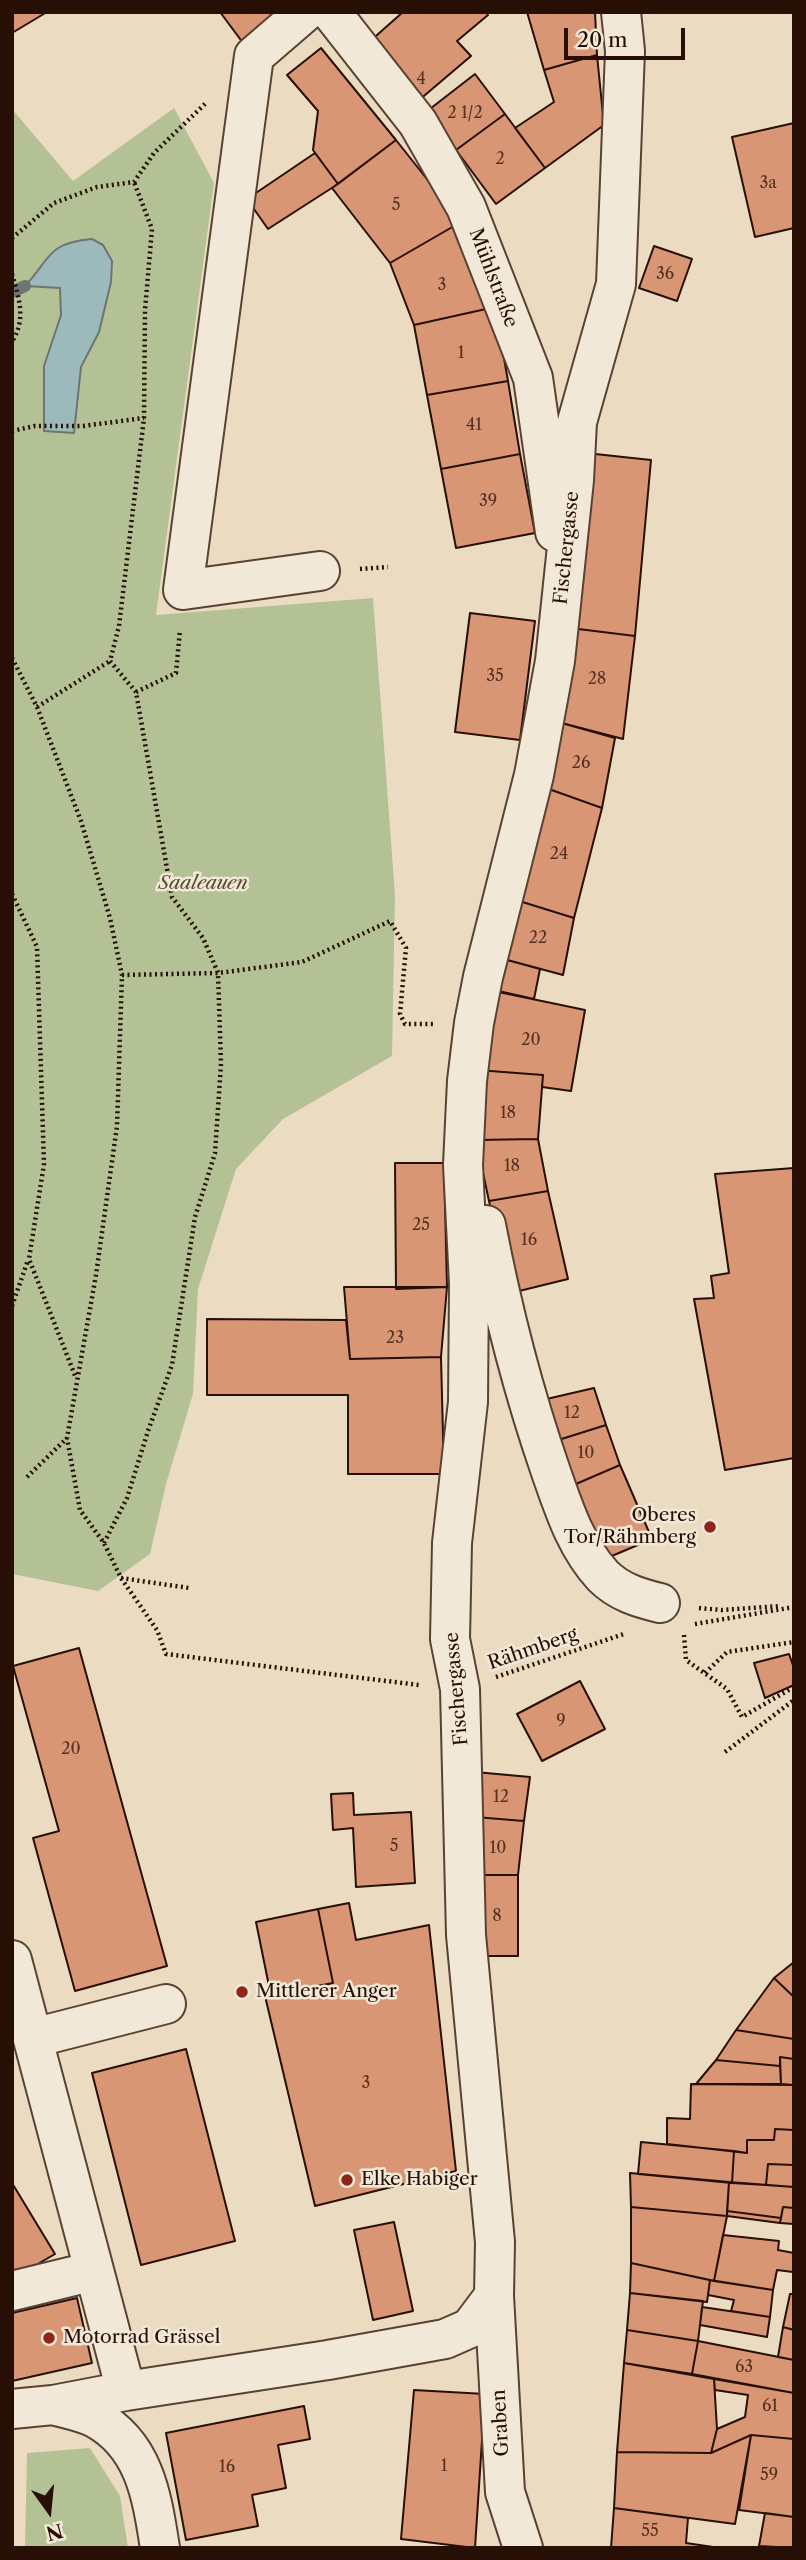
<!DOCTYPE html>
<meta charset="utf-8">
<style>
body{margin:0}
#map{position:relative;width:806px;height:2560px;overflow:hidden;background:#ebdcc1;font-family:"Libre Caslon Text",serif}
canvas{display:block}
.frame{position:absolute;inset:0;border:14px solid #270f05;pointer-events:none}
.north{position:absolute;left:14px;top:2476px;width:70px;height:70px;-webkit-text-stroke:5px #f2e8d7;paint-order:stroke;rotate:165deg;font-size:19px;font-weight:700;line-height:28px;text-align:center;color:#270f05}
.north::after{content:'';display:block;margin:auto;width:24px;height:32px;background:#270f05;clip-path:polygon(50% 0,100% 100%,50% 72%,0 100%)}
.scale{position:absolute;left:564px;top:28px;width:121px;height:32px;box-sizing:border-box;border:4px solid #270f05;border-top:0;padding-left:9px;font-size:21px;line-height:24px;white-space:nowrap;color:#270f05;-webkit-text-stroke:5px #f2e8d7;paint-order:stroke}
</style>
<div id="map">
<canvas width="806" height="2560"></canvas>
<div class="frame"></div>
<div class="north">N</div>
<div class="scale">20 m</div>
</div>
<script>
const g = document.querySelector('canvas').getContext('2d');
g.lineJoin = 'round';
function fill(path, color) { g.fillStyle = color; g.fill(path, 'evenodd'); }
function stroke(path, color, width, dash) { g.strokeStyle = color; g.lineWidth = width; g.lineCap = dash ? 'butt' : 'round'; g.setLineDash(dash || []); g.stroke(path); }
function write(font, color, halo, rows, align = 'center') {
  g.font = font + ' "Libre Caslon Text",serif'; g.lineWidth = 5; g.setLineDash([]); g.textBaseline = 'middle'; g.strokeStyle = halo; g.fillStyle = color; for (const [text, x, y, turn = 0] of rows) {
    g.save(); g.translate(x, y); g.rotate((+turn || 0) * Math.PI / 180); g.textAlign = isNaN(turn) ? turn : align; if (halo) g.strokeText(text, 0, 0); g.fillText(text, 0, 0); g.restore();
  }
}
const green = new Path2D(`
 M 174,108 L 214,183 L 156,615 L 373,598 L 395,895 L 392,1056 L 283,1119 L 236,1169 L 198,1289 L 193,1394 L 166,1484 L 150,1554 L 98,1591 L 12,1574 L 12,109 L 73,181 Z
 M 90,2448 L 120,2496 L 128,2548 L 25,2548 L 27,2453 Z`);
const water = new Path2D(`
 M 92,239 L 103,245 L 112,261 L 111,282 L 99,332 L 81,367 L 74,433 L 44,431 L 44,366 L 61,315 L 60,288 L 25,286 C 51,258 47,243 92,239 Z`);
const stream = new Path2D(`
 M 12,292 L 25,286`);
const building = new Path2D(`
 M 12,12 L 47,12 L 12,33 Z
 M 220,12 L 289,12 L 246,47 Z
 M 403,12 L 486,12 L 488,15 L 457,41 L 471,56 L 418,101 L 368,43 Z
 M 527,12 L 595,12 L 597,55 L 544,70 Z
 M 321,48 L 396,140 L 338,184 L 313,150 L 318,111 L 287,75 Z
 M 597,55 L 604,125 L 545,168 L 515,128 L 554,102 L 544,70 Z
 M 475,74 L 505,114 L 456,150 L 426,112 Z
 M 505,114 L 545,168 L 496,204 L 456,150 Z
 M 794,123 L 794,228 L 755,237 L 732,137 Z
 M 396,140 L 461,222 L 390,263 L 332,188 Z
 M 315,153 L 338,184 L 268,229 L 247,199 Z
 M 461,222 L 495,307 L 414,325 L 390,263 Z
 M 654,246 L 692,259 L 677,301 L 639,288 Z
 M 495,307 L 508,381 L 427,395 L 414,325 Z
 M 508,381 L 520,454 L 441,469 L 427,395 Z
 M 586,453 L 651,460 L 635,636 L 570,628 Z
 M 520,454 L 535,533 L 456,548 L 441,469 Z
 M 470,613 L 535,621 L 520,740 L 455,732 Z
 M 570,628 L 635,636 L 623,739 L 558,722 Z
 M 558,722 L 615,738 L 602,808 L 546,788 Z
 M 546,788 L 602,808 L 574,918 L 516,900 Z
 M 516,900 L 574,918 L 563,975 L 500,958 Z
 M 500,958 L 540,969 L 534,999 L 494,990 Z
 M 489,990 L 585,1010 L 571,1091 L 542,1087 L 543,1075 L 477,1070 Z
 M 477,1070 L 543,1075 L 538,1139 L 476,1140 Z
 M 538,1139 L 548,1191 L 489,1201 L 476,1140 Z
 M 395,1163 L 444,1163 L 447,1287 L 396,1289 Z
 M 794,1168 L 794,1458 L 725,1470 L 694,1299 L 714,1298 L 711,1276 L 729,1273 L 715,1174 Z
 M 548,1191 L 568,1279 L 511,1293 L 489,1201 Z
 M 344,1287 L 447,1287 L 441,1357 L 350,1359 Z
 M 207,1319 L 346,1320 L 350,1359 L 441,1357 L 444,1474 L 348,1474 L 348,1395 L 207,1395 Z
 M 594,1388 L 606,1425 L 552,1442 L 538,1401 Z
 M 606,1425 L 620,1465 L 569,1487 L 552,1442 Z
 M 620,1465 L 652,1539 L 600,1561 L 569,1487 Z
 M 79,1648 L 167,1966 L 75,1991 L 33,1838 L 59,1831 L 13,1666 Z
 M 789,1654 L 794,1668 L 794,1685 L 765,1698 L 754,1663 Z
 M 580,1681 L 605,1729 L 542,1761 L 517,1714 Z
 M 475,1772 L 530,1777 L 524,1821 L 475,1817 Z
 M 353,1793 L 354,1815 L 411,1812 L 415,1883 L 356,1887 L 353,1828 L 333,1830 L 331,1794 Z
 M 475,1817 L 524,1821 L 518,1875 L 476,1875 Z
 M 476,1875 L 518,1875 L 518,1956 L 477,1956 Z
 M 349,1903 L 356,1940 L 429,1925 L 456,2171 L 315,2206 L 265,1996 L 333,1983 L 318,1909 Z
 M 318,1909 L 333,1983 L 271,1996 L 256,1922 Z
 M 794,1962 L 794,1997 L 774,1978 Z
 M 774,1978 L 794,1997 L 794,2039 L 736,2030 Z
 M 736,2030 L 794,2039 L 794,2059 L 780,2057 L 780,2066 L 716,2060 Z
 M 186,2049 L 235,2241 L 141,2265 L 92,2073 Z
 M 780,2057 L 794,2059 L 794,2085 L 781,2084 Z
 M 716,2060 L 780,2066 L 781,2084 L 696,2084 Z
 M 691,2084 L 794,2085 L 794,2130 L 775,2129 L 774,2140 L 747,2140 L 747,2153 L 667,2144 L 667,2118 L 690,2119 Z
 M 775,2129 L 794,2130 L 794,2165 L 768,2164 L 766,2185 L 732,2183 L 734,2151 L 747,2153 L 747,2140 L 774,2140 Z
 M 641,2142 L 734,2151 L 732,2183 L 638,2174 Z
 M 768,2164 L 794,2165 L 794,2187 L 766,2185 Z
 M 630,2173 L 729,2182 L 727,2216 L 631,2207 Z
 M 729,2182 L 794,2187 L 794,2208 L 783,2207 L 781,2218 L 727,2211 Z
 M 12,2183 L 55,2254 L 12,2279 Z
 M 631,2207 L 727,2216 L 714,2281 L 631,2263 Z
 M 783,2207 L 794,2208 L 794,2224 L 780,2223 Z
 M 727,2211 L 781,2218 L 780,2223 L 727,2216 Z
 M 394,2222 L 413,2311 L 373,2320 L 354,2230 Z
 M 723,2235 L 779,2241 L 778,2250 L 794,2253 L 793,2272 L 777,2270 L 773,2290 L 714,2281 Z
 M 631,2263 L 710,2280 L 707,2302 L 630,2293 Z
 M 710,2280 L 773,2290 L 770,2317 L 731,2311 L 734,2300 L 708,2295 Z
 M 630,2293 L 703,2301 L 698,2341 L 627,2330 Z
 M 790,2294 L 794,2294 L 794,2330 L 783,2327 Z
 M 77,2298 L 92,2363 L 12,2381 L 12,2313 Z
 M 702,2307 L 770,2317 L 767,2337 L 700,2325 Z
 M 783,2327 L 794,2330 L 794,2360 L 778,2357 Z
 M 627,2330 L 698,2341 L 692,2374 L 624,2363 Z
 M 698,2341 L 794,2360 L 794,2393 L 692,2374 Z
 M 624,2363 L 714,2379 L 717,2429 L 711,2453 L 617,2452 Z
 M 714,2379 L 794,2393 L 794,2439 L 751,2435 L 711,2453 L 717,2429 L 745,2417 L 748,2395 L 715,2390 Z
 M 414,2390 L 485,2394 L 475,2548 L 401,2539 Z
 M 304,2406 L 310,2439 L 278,2445 L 286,2488 L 252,2495 L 258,2526 L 186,2540 L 166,2433 Z
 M 751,2435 L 794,2439 L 794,2517 L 739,2510 Z
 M 751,2435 L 735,2524 L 614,2508 L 617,2452 L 711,2453 Z
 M 614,2508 L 688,2518 L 686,2543 L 720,2548 L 611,2548 Z
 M 765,2513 L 794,2517 L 794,2548 L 759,2546 Z`);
const path = new Path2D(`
 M 12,238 L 54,203 L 97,187 L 134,182 L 154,153 L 207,102
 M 12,274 C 19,298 26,318 13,340
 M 12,431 L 35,426 L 83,426 L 144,418
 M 360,569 L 388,567
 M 12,658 L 37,707 L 81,821 L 110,918 L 122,975 L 117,1126 L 96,1275 L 67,1438 L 80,1510 L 104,1543 L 121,1578 L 157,1630 L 166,1654 L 419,1685
 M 136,692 L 176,673 L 180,630
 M 37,707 L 110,661
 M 12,894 L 37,947 L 44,1164 L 29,1259 L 76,1378
 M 122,975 L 218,973 L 302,962 L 390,921 L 406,948 L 400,1014 L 405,1024 L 434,1024
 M 12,1306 L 28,1260
 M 27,1477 L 67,1438
 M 104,1543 L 127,1498 L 148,1431 L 172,1365 L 195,1217 L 215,1153 L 221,1064 L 218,973 L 203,938 L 172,897 L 136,692 L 110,661 L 119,626 L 144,418 L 145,310 L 152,229 L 134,182
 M 121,1578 L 189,1588
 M 699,1608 L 722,1610 L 781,1606
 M 695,1624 L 794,1607
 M 684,1635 L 686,1660 L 727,1689 L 742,1717 L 794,1687
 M 705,1673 L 727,1652 L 794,1642
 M 496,1677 L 624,1634
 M 725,1752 L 794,1700`);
const minor = new Path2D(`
 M 305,12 L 254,56 L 183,590 L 320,571
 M 331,12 L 418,123 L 466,207 L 533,378 L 555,532
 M 486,1225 C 502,1309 523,1391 551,1472 C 564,1509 576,1547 603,1576 C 619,1592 639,1598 660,1603
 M 12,1960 L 126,2391
 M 33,2038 L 166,2004
 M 12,2291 L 94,2271
 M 53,2405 C 67,2409 83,2412 95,2418 C 145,2445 152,2497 160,2548
 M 12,2409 L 53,2405 L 126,2391 L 328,2360 L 445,2339 L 470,2328 L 494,2296
 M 523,2548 L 505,2492 L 494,2296 L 495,2242 L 466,1935 L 460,1689 L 450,1639 L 452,1543 L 468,1402 L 469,1284 L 463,1165 L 467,1081 L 474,1023 L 483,977 L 534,775 L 555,661 L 574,480 L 577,422 L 616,284 L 625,51 L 621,12`);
const markers = [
 [710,1527,7,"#8f2418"],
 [242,1992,7,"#8f2418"],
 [347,2180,7,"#8f2418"],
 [49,2338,7,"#8f2418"]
];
const numberNames = [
 ["4",421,79],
 ["2 1/2",465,113],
 ["2",500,159],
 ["3a",768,183],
 ["5",396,205],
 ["36",665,274],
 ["3",442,285],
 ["1",461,353],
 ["41",474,425],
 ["39",488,501],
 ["35",495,676],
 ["28",597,679],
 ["26",581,763],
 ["24",559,854],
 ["22",538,938],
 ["20",531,1040],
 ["18",508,1113],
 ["18",512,1166],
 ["25",421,1225],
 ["16",529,1240],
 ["23",395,1338],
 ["12",572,1413],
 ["10",586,1453],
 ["9",561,1721],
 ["20",71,1749],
 ["12",501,1797],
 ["5",394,1846],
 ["10",498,1848],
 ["8",497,1916],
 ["3",366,2083],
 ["63",744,2367],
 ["61",770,2406],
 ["1",444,2466],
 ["16",227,2467],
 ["59",769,2475],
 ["55",650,2531]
];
const streetNames = [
 ["Mühlstraße",493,278,69],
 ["Fischergasse",567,548,-84],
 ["Rähmberg",533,1649,-19],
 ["Fischergasse",457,1689,-95],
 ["Graben",501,2423,-93]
];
const parkNames = [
 ["Saaleauen",203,884]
];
const poiNames = [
 ["Oberes",696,1516,"right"],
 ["Tor/Rähmberg",696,1538,"right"],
 ["Mittlerer Anger",256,1992],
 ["Elke Habiger",361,2180],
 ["Motorrad Grässel",63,2338]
];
fill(green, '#b4c195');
fill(water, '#9cb9bc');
stroke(water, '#6d7573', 2);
stroke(stream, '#6d7573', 12);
fill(building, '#d99675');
stroke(building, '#270f05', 2);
stroke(minor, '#584234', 42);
stroke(path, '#270f05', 4.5, [2, 3.5]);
stroke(minor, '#f2e8d7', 38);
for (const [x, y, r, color] of markers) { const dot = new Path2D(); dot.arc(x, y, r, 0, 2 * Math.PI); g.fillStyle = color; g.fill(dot); stroke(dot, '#f2e8d7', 2.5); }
write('16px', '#543121', null, numberNames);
write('19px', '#270f05', '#f2e8d7', streetNames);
write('italic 19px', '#584d37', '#f2e8d7', parkNames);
write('19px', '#270f05', '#f2e8d7', poiNames, 'left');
</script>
